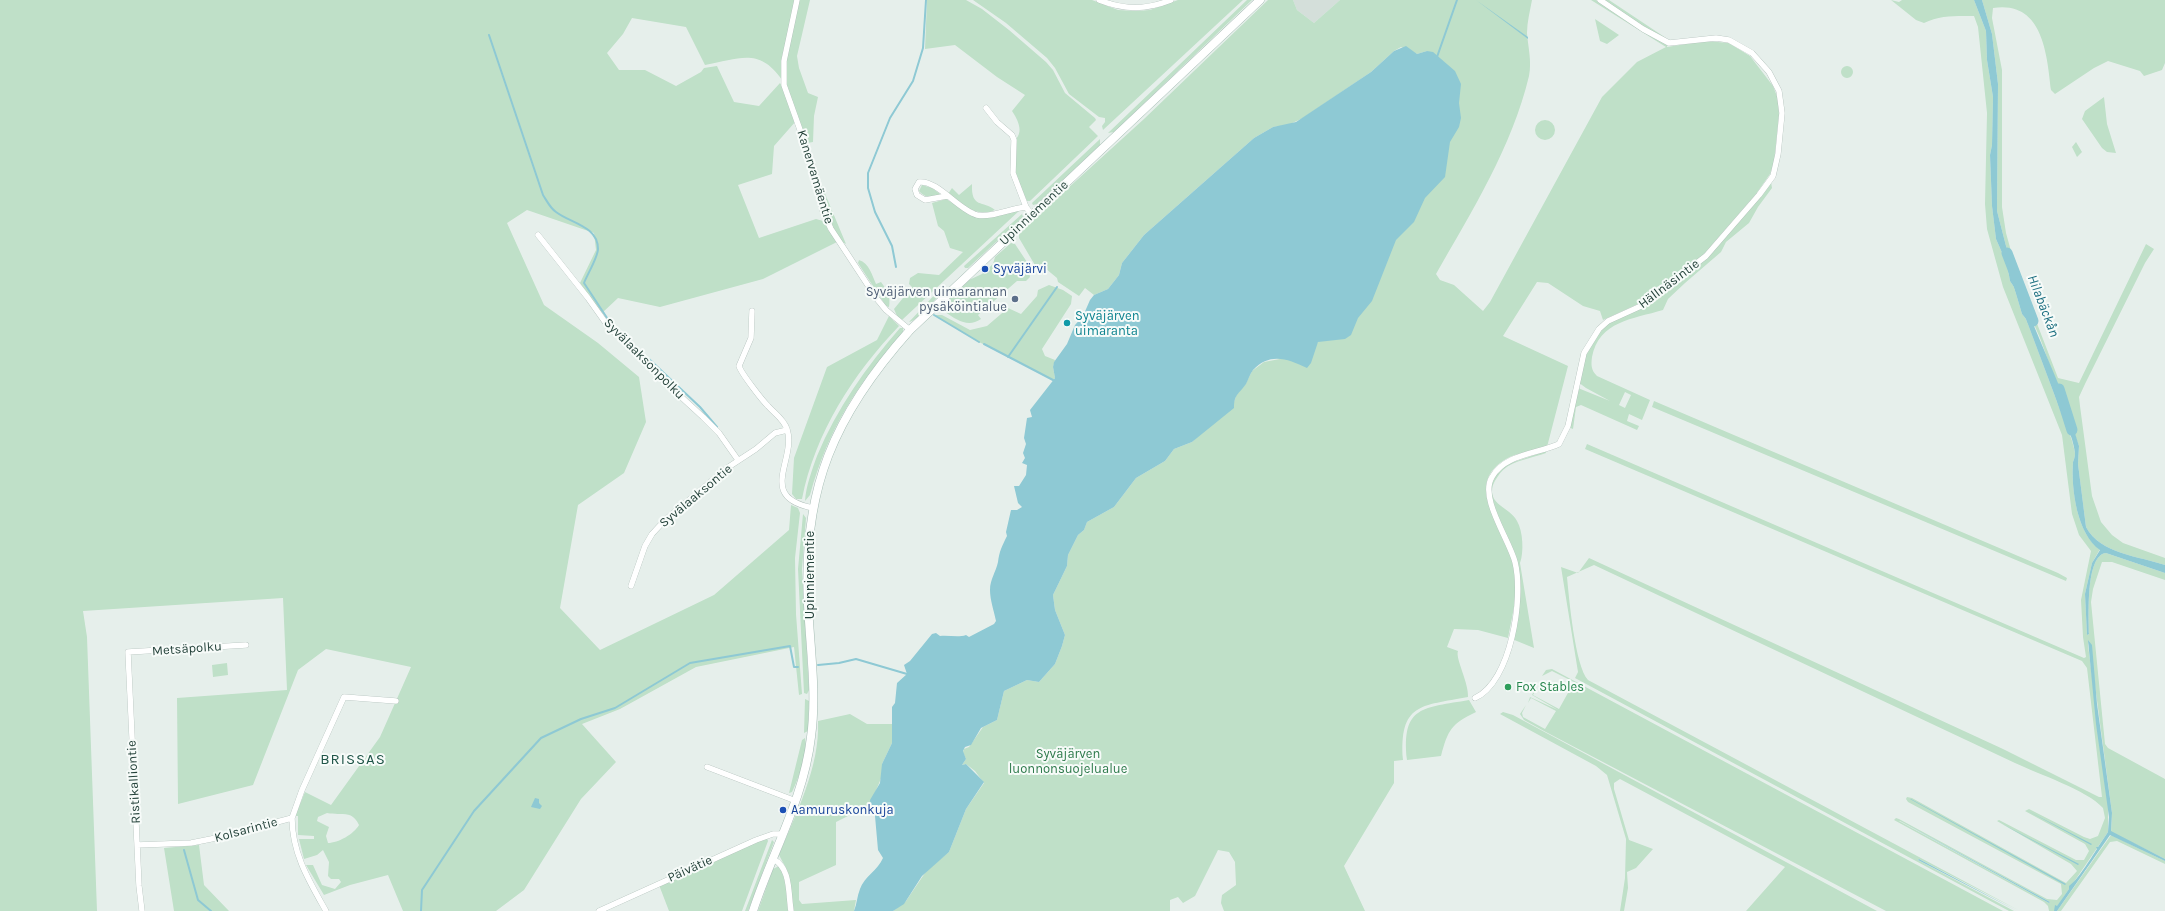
<!DOCTYPE html>
<meta charset="utf-8">
<style>
body{margin:0}
canvas{display:block;background:#e6efeb}
</style>
<canvas width="2165" height="911"></canvas>
<script>
const g = document.querySelector('canvas').getContext('2d');
g.lineJoin = 'round';
function fill(path, color) { g.fillStyle = color; g.fill(path, 'evenodd'); }
function stroke(path, color, width, dash) { g.strokeStyle = color; g.lineWidth = width; g.lineCap = dash ? 'butt' : 'round'; g.setLineDash(dash || []); g.stroke(path); }
function write(font, color, halo, rows, align = 'center') {
  g.font = font + ' Karla,sans-serif'; g.lineWidth = 4; g.setLineDash([]); g.textBaseline = 'middle'; g.strokeStyle = halo; g.fillStyle = color; for (const [text, x, y, turn = 0] of rows) {
    g.save(); g.translate(x, y); g.rotate((+turn || 0) * Math.PI / 180); g.textAlign = isNaN(turn) ? turn : align; if (halo) g.strokeText(text, 0, 0); g.fillText(text, 0, 0); g.restore();
  }
}
const built = new Path2D(`
 M 1293,0 L 1340,0 L 1314,23 L 1297,10 Z`);
const green = new Path2D(`
 M 0,0 L 795,0 L 781,61 L 782,80 C 759,47 740,59 705,65 L 686,27 L 632,18 L 623,34 L 607,53 L 619,70 L 645,70 L 676,86 L 701,72 L 704,68 L 717,66 L 734,102 L 759,106 L 780,83 L 787,94 L 796,121 L 774,146 L 772,174 L 738,185 L 759,238 L 816,219 L 823,221 L 837,242 L 763,279 L 660,307 L 618,298 L 601,314 L 580,283 L 596,250 L 594,233 L 527,210 L 507,223 L 544,305 L 598,343 L 639,377 L 646,422 L 624,473 L 578,505 L 560,608 L 600,650 L 714,595 L 789,530 L 791,505 L 798,508 L 800,513 L 795,558 L 796,614 L 802,694 L 799,695 L 794,647 L 696,667 L 620,709 L 582,724 L 616,762 L 581,799 L 524,890 L 496,911 L 403,911 L 388,875 L 350,885 L 324,895 L 306,865 L 313,865 L 322,885 L 335,889 L 341,882 L 339,879 L 331,879 L 328,876 L 329,862 L 323,850 L 317,855 L 304,859 L 299,839 L 314,839 L 314,836 L 298,835 L 298,816 L 295,816 L 305,792 L 331,805 L 380,737 L 411,667 L 326,649 L 298,670 L 253,785 L 178,804 L 177,698 L 287,690 L 283,598 L 83,611 L 87,637 L 97,911 L 0,911 ZM 327,813 C 341,816 352,809 359,825 C 354,834 338,843 328,843 L 326,836 L 329,827 L 317,821 L 318,817 Z
 M 799,0 L 810,0 L 797,56 L 799,68 L 808,93 L 818,97 L 814,116 L 813,142 L 807,143 L 787,86 L 785,62 Z
 M 927,0 L 966,0 L 982,9 L 1009,30 L 1046,62 L 1053,70 L 1065,93 L 1095,118 L 1096,120 L 1089,127 L 1098,136 L 1030,201 L 1027,201 L 1014,173 L 1015,140 C 1024,132 1018,120 1012,111 L 1025,95 L 997,77 L 955,45 L 925,49 Z
 M 973,0 L 1092,0 L 1118,10 L 1136,11 L 1150,10 L 1178,0 L 1243,0 L 1103,130 L 1102,126 L 1105,122 L 1105,118 L 1099,117 L 1069,94 L 1055,68 L 1047,58 L 1006,23 Z
 M 1247,0 L 1252,0 L 1114,132 L 1108,133 Z
 M 1268,0 L 1293,0 L 1297,10 L 1314,23 L 1340,0 L 1532,0 C 1530,11 1527,22 1527,33 C 1528,47 1532,61 1529,76 C 1512,147 1472,211 1436,274 L 1440,280 L 1454,285 L 1483,311 L 1490,302 L 1602,97 L 1637,62 L 1666,47 L 1591,0 L 1596,0 L 1654,38 L 1667,44 L 1667,47 L 1705,41 L 1729,43 L 1750,56 L 1773,86 L 1778,99 L 1779,115 L 1774,162 L 1770,174 L 1756,194 L 1704,254 L 1682,273 L 1657,287 L 1638,304 L 1603,320 L 1600,311 L 1583,306 L 1548,283 L 1537,282 L 1503,336 L 1568,366 L 1547,447 C 1535,451 1517,452 1506,459 C 1471,480 1490,509 1503,536 C 1509,547 1513,562 1515,574 C 1518,595 1512,617 1508,638 L 1478,630 L 1454,629 L 1447,647 L 1458,651 C 1455,658 1469,683 1468,697 C 1421,706 1399,703 1403,760 L 1394,761 L 1394,783 L 1344,866 L 1365,911 L 1224,911 L 1221,903 L 1222,895 L 1236,885 L 1235,862 L 1229,852 L 1218,850 L 1195,896 L 1183,903 L 1178,897 L 1170,900 L 1170,911 L 893,911 L 906,901 L 927,870 L 949,852 L 966,809 L 984,783 L 975,771 L 966,764 L 962,765 L 966,759 L 963,752 L 964,749 L 969,747 L 983,727 L 997,720 L 1004,691 L 1027,680 L 1039,682 L 1055,664 L 1062,646 L 1065,635 L 1055,610 L 1053,595 L 1067,566 L 1068,555 L 1078,535 L 1084,530 L 1087,522 L 1114,507 L 1136,478 L 1165,461 L 1174,449 L 1192,442 L 1234,402 L 1237,393 L 1245,385 L 1252,371 L 1264,362 L 1285,358 L 1315,346 L 1318,342 L 1358,317 L 1373,294 L 1445,63 L 1427,51 L 1417,54 L 1401,47 L 1394,51 L 1371,72 L 1303,118 L 1288,125 L 1273,127 L 1254,138 L 1144,235 L 1122,263 L 1119,275 L 1108,289 L 1094,295 L 1085,288 L 1079,296 L 1058,282 L 1057,278 L 1045,268 L 1043,274 L 1039,272 L 1019,238 L 1019,234 L 1023,229 L 1144,119 Z
 M 1603,0 L 1609,0 L 1666,38 L 1649,30 Z
 M 1891,0 L 1899,2 L 1902,0 L 1974,0 L 1986,31 L 1987,60 L 1993,97 L 1992,145 L 1990,155 L 1992,206 L 1996,239 L 2007,264 L 2010,281 L 2014,287 L 2022,314 L 2026,319 C 2036,346 2046,372 2056,399 C 2062,416 2072,435 2075,453 C 2075,457 2074,459 2073,462 C 2071,488 2077,535 2100,549 L 2092,563 L 2085,594 L 2087,635 L 2089,634 C 2089,619 2085,555 2106,553 L 2165,573 L 2165,580 L 2112,562 L 2102,562 L 2093,589 L 2091,602 L 2105,744 L 2108,748 L 2165,779 L 2165,859 L 2111,832 L 2112,813 L 2089,640 L 2088,645 L 2108,802 L 2108,832 L 2054,911 L 2049,911 L 2048,906 L 2044,902 L 1894,820 L 1896,818 L 1899,819 L 2032,891 L 2047,899 L 2057,900 L 2062,894 L 2061,884 L 1908,802 L 1906,799 L 1907,797 L 1912,798 L 2066,883 L 2077,871 L 2071,864 L 1997,821 L 1999,820 L 2076,860 L 2084,860 L 2089,851 L 2085,844 L 2025,811 L 2029,809 L 2084,837 L 2090,839 L 2098,836 L 2105,818 L 2103,808 C 2087,790 2038,774 2015,763 L 1594,565 L 1567,577 C 1569,598 1575,666 1588,680 L 2020,911 L 1919,859 L 1918,860 L 2014,911 L 2009,911 L 1575,678 L 1578,672 L 1561,567 L 1578,573 L 1589,558 L 2003,749 L 2099,797 L 2102,797 L 2087,668 L 2082,661 L 1585,449 L 1587,444 L 2084,658 L 2086,657 L 2083,637 L 2081,600 L 2091,551 L 2079,535 L 2072,514 L 2062,435 L 2003,287 L 1987,229 L 1985,204 L 1987,113 L 1978,27 L 1974,16 C 1957,16 1940,15 1924,23 L 1916,20 ZM 1899,821 L 1900,821 L 2050,902 L 2049,903 Z
 M 1982,0 L 2165,0 L 2165,63 L 2162,70 L 2144,76 L 2140,71 L 2108,61 L 2094,68 L 2055,94 L 2051,90 C 2047,55 2043,0 1993,8 L 1992,18 L 2002,70 L 2002,207 L 2006,233 L 2016,269 L 2058,378 L 2079,383 L 2146,244 L 2154,249 L 2145,263 L 2085,384 L 2079,397 L 2080,406 L 2092,496 L 2101,522 L 2112,535 L 2123,543 L 2165,558 L 2165,565 C 2139,556 2100,554 2086,527 L 2078,464 L 2079,446 L 2040,338 L 2015,281 L 1997,211 L 1998,84 L 1992,34 Z
 M 1595,19 L 1619,35 L 1607,44 L 1600,41 Z
 M1841 72a6 6 0 1 1 12 0a6 6 0 1 1-12 0Z
 M 2104,97 L 2107,124 L 2116,153 L 2107,152 L 2102,148 L 2082,119 L 2085,111 Z
 M1535 130a10 10 0 1 1 20 0a10 10 0 1 1-20 0Z
 M 1100,139 L 1100,145 L 1037,204 L 1033,205 L 1032,203 Z
 M 2076,142 L 2082,152 L 2077,157 L 2072,147 Z
 M 816,172 L 846,244 C 826,236 820,191 816,172 Z
 M 1771,182 L 1772,188 L 1758,207 L 1749,223 L 1726,242 L 1721,252 L 1685,283 L 1668,299 L 1663,310 C 1633,319 1599,321 1592,357 C 1591,365 1591,370 1597,376 L 1650,400 L 1642,420 L 1629,414 L 1627,421 L 1639,426 L 1637,430 L 1581,405 L 1576,407 L 1573,429 L 1568,427 L 1578,388 L 1610,401 L 1586,388 L 1578,382 L 1583,359 L 1598,331 L 1611,320 L 1634,311 L 1688,272 ZM 1625,392 L 1631,395 L 1625,408 L 1619,405 Z
 M 972,184 C 971,209 983,200 995,210 C 978,218 961,205 948,194 L 952,188 L 959,195 Z
 M 922,185 L 932,188 L 940,194 C 933,200 924,197 919,191 Z
 M 946,199 L 976,217 L 1020,210 L 902,320 L 897,316 L 894,309 L 912,287 L 909,284 L 910,278 L 918,273 L 939,275 L 963,252 L 950,248 L 944,231 L 938,226 L 932,203 Z
 M 1022,214 L 1023,217 L 968,268 L 965,268 L 964,266 Z
 M 1011,243 L 1015,244 L 1027,262 L 1030,277 L 1026,281 L 1017,281 L 978,315 L 981,319 C 968,328 957,320 945,312 L 943,305 L 969,280 L 982,274 L 993,264 L 995,257 Z
 M 859,260 C 869,263 872,275 876,284 L 881,282 C 887,290 891,297 889,307 L 886,306 L 858,263 Z
 M 1049,285 L 1063,290 L 1072,296 L 1071,304 L 1042,349 L 1045,356 L 1055,360 L 1053,367 L 1055,378 L 1053,380 L 979,342 L 934,315 L 942,315 L 970,330 L 987,326 L 1008,308 L 1021,314 L 1037,296 L 1038,290 Z
 M 941,288 L 943,289 C 937,298 919,320 909,322 Z
 M 889,316 L 899,326 C 853,374 815,433 802,499 L 796,499 L 792,494 L 794,458 L 827,367 L 877,340 Z
 M 900,328 L 903,328 L 903,332 C 857,385 829,427 810,495 L 805,501 C 806,486 812,470 817,456 C 837,408 866,367 900,328 Z
 M 1654,401 L 2058,573 L 2067,578 L 2066,581 L 1652,407 Z
 M 1546,451 L 1546,453 C 1533,458 1514,460 1503,470 C 1499,474 1495,480 1493,485 C 1487,505 1510,507 1517,521 C 1523,531 1524,552 1520,563 L 1534,648 L 1512,639 L 1520,592 L 1511,545 L 1494,509 L 1490,484 L 1493,477 L 1508,464 Z
 M 803,514 L 806,518 L 802,569 L 809,690 L 807,694 L 804,693 L 798,569 Z
 M 227,663 L 228,675 L 213,677 L 212,665 Z
 M 1552,669 L 2003,911 L 1886,911 L 1544,731 L 1524,720 L 1520,714 L 1526,705 L 1522,713 L 1523,717 L 1545,729 L 1556,711 L 1531,698 L 1528,703 L 1530,697 L 1558,710 L 1532,695 L 1535,689 L 1536,690 L 1533,695 L 1559,709 L 1574,682 L 1552,671 L 1542,676 L 1546,670 Z
 M 805,699 L 809,701 L 808,731 L 804,733 Z
 M 1469,700 L 1476,712 C 1451,724 1448,730 1441,756 L 1407,760 C 1401,705 1424,708 1469,700 Z
 M 1503,712 L 1513,715 L 1877,911 L 1746,911 L 1785,867 L 1620,779 L 1614,783 L 1614,789 L 1629,840 L 1653,849 L 1636,868 L 1627,872 L 1628,888 L 1624,911 L 1620,911 L 1625,878 L 1626,839 L 1607,775 L 1596,766 L 1500,714 Z
 M 850,714 L 867,724 L 893,724 L 892,743 L 882,764 L 882,776 L 870,805 L 871,811 L 848,816 L 836,822 L 836,865 L 799,882 L 799,900 L 802,904 L 856,900 L 854,911 L 794,911 L 787,870 L 779,855 C 796,813 820,767 818,721 Z
 M 805,738 C 808,751 798,781 792,792 L 789,793 L 802,740 Z
 M 2111,835 L 2165,861 L 2165,864 L 2117,841 L 2110,842 L 2061,911 L 2057,911 Z
 M 767,838 L 768,841 L 742,911 L 669,911 L 659,885 Z
 M 772,840 L 774,842 L 748,911 L 745,911 Z
 M 199,845 L 204,885 L 229,911 L 174,911 L 164,848 Z
 M 779,866 L 785,875 L 788,911 L 758,911 L 773,869 Z`);
const water = new Path2D(`
 M 1476,0 L 1528,37 L 1528,39 Z
 M 1974,0 L 1982,0 L 1992,34 L 1998,84 L 1997,211 L 2015,281 L 2063,395 L 2079,446 L 2078,464 L 2086,527 C 2100,554 2139,556 2165,565 L 2165,573 L 2106,553 C 2085,555 2089,619 2089,634 L 2087,635 L 2085,594 L 2092,563 L 2100,550 C 2077,534 2071,489 2073,462 C 2074,459 2075,457 2075,453 C 2073,435 2062,416 2056,399 C 2046,372 2036,346 2026,319 L 2022,314 L 2014,287 L 2010,281 L 2007,264 L 1996,239 L 1992,206 L 1990,155 L 1992,145 L 1993,97 L 1987,60 L 1986,31 Z
 M 1406,46 L 1417,54 L 1427,51 L 1433,52 L 1455,71 L 1461,84 L 1459,103 L 1461,118 L 1459,127 L 1450,142 L 1445,177 L 1425,198 L 1414,222 L 1396,240 L 1372,301 L 1358,318 L 1351,335 L 1345,339 L 1318,342 L 1311,363 L 1307,368 C 1288,359 1270,352 1253,370 C 1250,374 1248,380 1246,384 C 1239,394 1234,394 1234,408 L 1192,442 L 1174,449 L 1165,461 L 1136,478 L 1114,507 L 1087,522 L 1084,530 L 1078,535 L 1068,555 L 1067,566 L 1053,595 L 1055,610 L 1065,635 L 1062,646 L 1055,664 L 1039,682 L 1027,680 L 1004,691 L 997,720 L 981,728 L 971,745 L 965,747 L 963,751 L 966,759 L 962,765 L 966,764 L 984,782 L 966,809 L 949,852 L 922,876 L 904,904 L 893,911 L 854,911 C 857,904 857,896 860,889 C 864,877 878,870 883,858 L 878,850 L 875,816 L 871,811 L 870,800 L 880,783 L 882,764 L 892,743 L 892,707 L 895,703 L 897,683 L 907,674 L 904,665 L 910,661 L 932,634 L 936,633 L 940,636 C 949,635 958,638 966,635 L 969,637 L 994,624 L 996,621 C 994,611 990,600 990,590 C 990,579 996,572 998,562 C 999,552 1002,546 1007,536 L 1006,532 L 1011,510 L 1017,510 L 1022,507 L 1018,503 L 1014,486 L 1019,486 L 1026,475 L 1027,465 L 1022,463 L 1025,458 L 1023,453 L 1026,444 L 1024,438 L 1027,418 L 1032,417 L 1030,410 L 1055,378 L 1053,367 L 1054,362 L 1067,344 L 1075,325 L 1083,316 L 1090,300 L 1094,295 L 1108,289 L 1119,275 L 1122,263 L 1144,235 L 1254,138 L 1273,127 L 1296,122 L 1371,72 L 1394,51 Z
 M 2088,640 L 2092,645 L 2097,704 L 2112,813 L 2111,831 L 2165,859 L 2165,861 L 2110,835 L 2057,911 L 2054,911 L 2055,905 L 2057,906 L 2069,889 L 2069,886 C 2077,881 2091,858 2097,849 L 2096,847 L 2098,847 L 2108,832 L 2109,817 L 2096,724 Z
 M 535,798 L 539,799 L 539,803 L 542,806 L 540,809 L 531,807 Z
 M 1910,799 L 1911,799 L 2066,884 L 2065,885 Z
 M 2028,811 L 2092,844 L 2091,845 Z
 M 1900,821 L 2050,902 L 2049,903 Z
 M 2000,823 L 2079,864 L 2078,865 Z
 M 1919,859 L 2017,911 L 1918,860 Z`);
const stream = new Path2D(`
 M 489,35 L 543,195 C 547,201 550,208 556,212 C 570,223 598,226 598,249 C 598,257 587,275 584,283 L 613,327 L 641,352
 M 1437,57 L 1457,0
 M 896,267 L 892,246 L 875,212 L 868,188 L 868,173 L 890,118 L 913,81 L 923,48 L 926,0
 M 934,315 L 979,342
 M 984,344 L 1053,380
 M 1008,357 L 1057,287
 M 649,359 L 700,407 L 717,427
 M 818,665 L 839,663 L 856,659 L 907,674
 M 184,850 L 198,900 L 211,911
 M 421,911 L 422,890 L 474,811 L 541,738 L 581,719 L 615,708 L 690,663 L 790,646 L 794,667 L 798,667`);
const river = new Path2D(`
 M 2007,253 L 2033,321
 M 2059,389 L 2072,430`);
const street = new Path2D(`
 M 797,0 L 784,61 L 784,85 L 814,169 L 823,212 L 831,229 L 877,299 L 886,310 L 910,330
 M 1099,0 C 1124,10 1146,10 1171,0
 M 986,108 L 997,122 L 1012,135 L 1014,140 L 1013,173 L 1026,207 L 1032,215
 M 947,196 L 925,200 L 917,195 L 915,189 L 919,182 C 938,180 958,210 977,215 C 992,218 1011,208 1026,207
 M 538,235 L 588,298 L 610,329 L 628,343 L 644,359 L 654,372 L 703,417 L 719,433 L 738,460
 M 752,311 L 751,338 L 739,366 C 741,373 762,400 768,406 C 775,414 783,418 787,429 C 797,460 756,497 813,508
 M 631,586 L 645,546 L 652,534 L 665,520 L 727,468 L 756,449 L 775,433 L 787,430
 M 1475,698 C 1511,682 1524,598 1515,562 C 1509,539 1479,498 1492,477 C 1505,454 1537,454 1559,444 L 1568,426 L 1584,353 L 1599,329 L 1608,321 L 1641,306 L 1706,256 L 1759,195 L 1773,176 L 1778,154 L 1782,113 L 1779,91 L 1769,72 L 1752,53 L 1729,40 L 1716,38 L 1669,43 L 1643,29 L 1600,0
 M 707,767 L 796,801
 M 292,818 C 292,853 309,881 326,911
 M 137,845 L 191,843 L 216,838 L 292,818 L 302,790 L 344,697 L 396,701
 M 773,859 C 791,868 788,892 791,911
 M 142,911 L 139,886 L 128,652 L 246,645
 M 599,911 L 756,840 L 773,834 L 783,834`);
const secondary = new Path2D(`
 M 753,911 C 772,853 804,798 811,737 C 817,693 810,648 808,604 C 802,489 834,415 910,330 L 1260,0`);
const markers = [
 [985,269,4,"#1a4fb4"],
 [1015,299,4,"#5c6f8a"],
 [1067,323,4,"#0f9aa8"],
 [1508,687,4,"#2e9e5b"],
 [783,810,4,"#1a4fb4"]
];
const streetNames = [
 ["Kanervamäentie",815,177,73],
 ["Upinniementie",1034,213,-43],
 ["Hällnäsintie",1669,284,-37],
 ["Syvälaaksonpolku",644,359,45],
 ["Syvälaaksontie",696,496,-40],
 ["Upinniementie",810,575,-90],
 ["Metsäpolku",187,649,-4],
 ["Ristikalliontie",134,782,-93],
 ["Kolsarintie",246,830,-15],
 ["Päivätie",690,869,-24]
];
const transitNames = [
 ["Syväjärvi",993,269],
 ["Aamuruskonkuja",791,810]
];
const serviceNames = [
 ["Syväjärven uimarannan",1007,292],
 ["pysäköintialue",1007,307]
];
const cultureNames = [
 ["Syväjärven",1075,316],
 ["uimaranta",1075,331]
];
const leisureNames = [
 ["Fox Stables",1516,687]
];
const parkNames = [
 ["Syväjärven",1068,754],
 ["luonnonsuojelualue",1068,769]
];
const waterNames = [
 ["Hilabäckån",2043,306,69]
];
const quarterNames = [
 ["BRISSAS",353,760]
];
fill(built, '#d4dfda');
fill(green, '#bfe0c8');
fill(water, '#8ec9d4');
stroke(stream, '#8ec9d4', 2);
stroke(river, '#8ec9d4', 11);
stroke(street, '#a8b8b2', 6);
stroke(secondary, '#a4bbb3', 9);
stroke(street, '#fff', 5.5);
stroke(secondary, '#fff', 8);
for (const [x, y, r, color] of markers) { const dot = new Path2D(); dot.arc(x, y, r, 0, 2 * Math.PI); g.fillStyle = color; g.fill(dot); stroke(dot, '#f7fbf9', 1.5); }
write('13px', '#24423a', '#f7fbf9', streetNames);
write('13px', '#164399', '#f7fbf9', transitNames, 'left');
write('13px', '#4e5e75', '#f7fbf9', serviceNames, 'right');
write('13px', '#0d838f', '#f7fbf9', cultureNames, 'left');
write('13px', '#27864d', '#f7fbf9', leisureNames, 'left');
write('13px', '#2d7a4b', '#f7fbf9', parkNames);
write('italic 14px', '#1c6f80', '#f7fbf9', waterNames);
g.letterSpacing = '1px';
write('15px', '#1f5548', '#f7fbf9', quarterNames);
g.letterSpacing = '0px';
</script>
